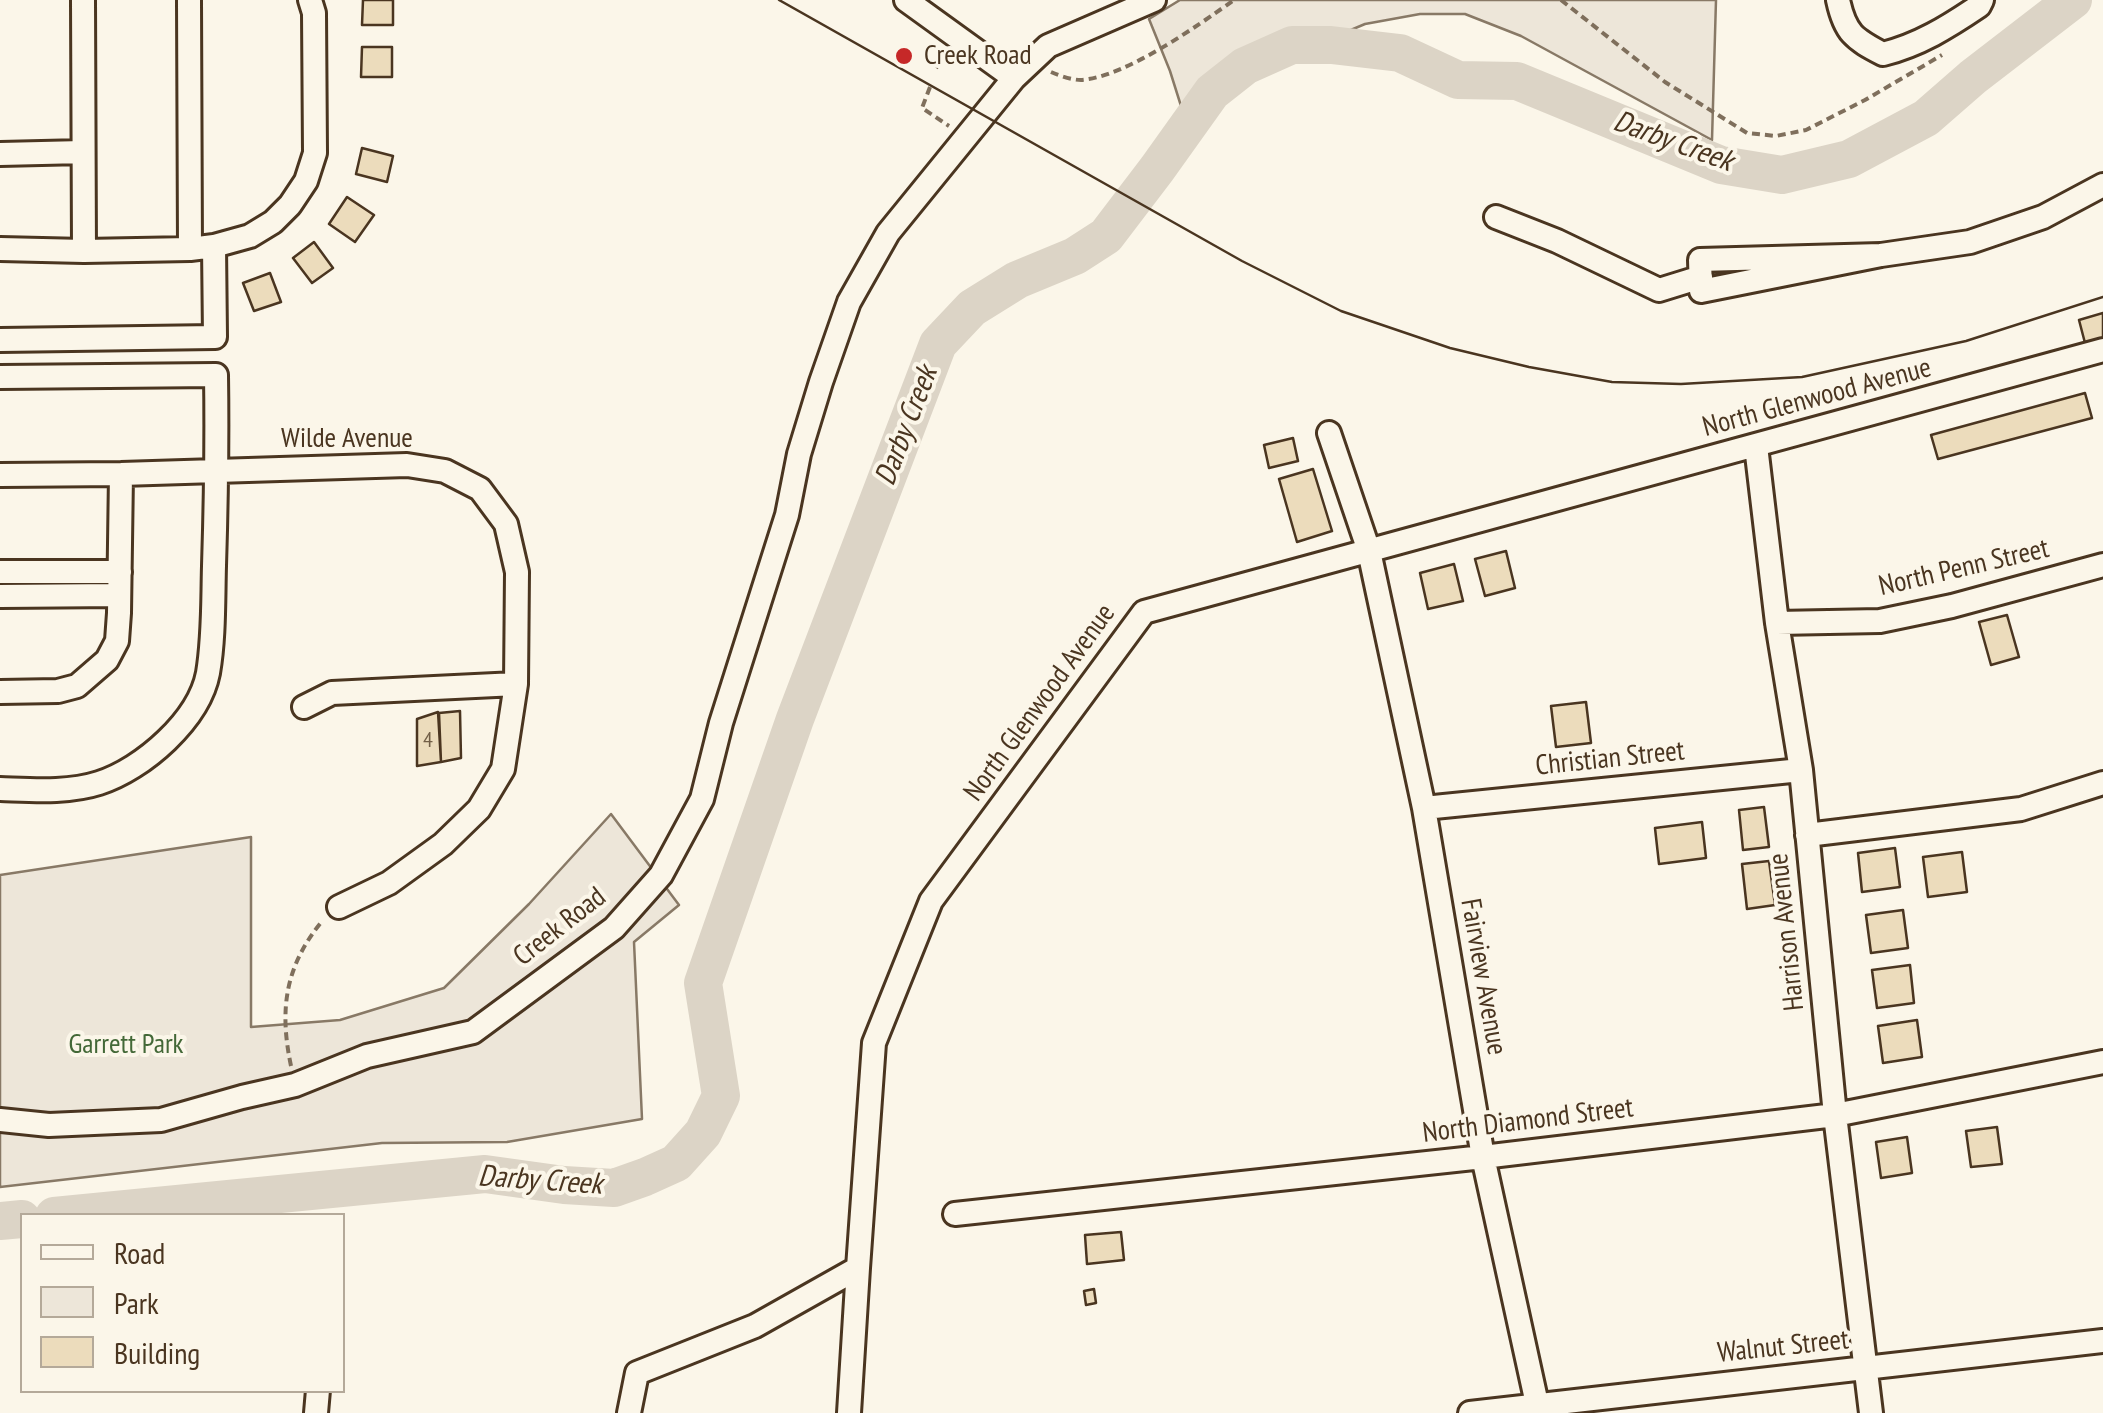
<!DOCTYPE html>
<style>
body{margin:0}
#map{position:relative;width:2103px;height:1413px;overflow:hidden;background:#fbf6e9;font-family:"PT Sans Narrow",sans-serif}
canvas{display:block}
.legend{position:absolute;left:20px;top:1213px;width:325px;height:180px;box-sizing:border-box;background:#fbf6e9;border:2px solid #b4a999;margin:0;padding:12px 18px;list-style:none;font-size:30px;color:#4a3520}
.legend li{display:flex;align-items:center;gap:20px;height:50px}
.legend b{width:50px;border:2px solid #b4a999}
</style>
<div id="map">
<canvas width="2103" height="1413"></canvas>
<ul class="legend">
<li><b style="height:12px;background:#fbf6e9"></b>Road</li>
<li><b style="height:28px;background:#ede6d9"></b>Park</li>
<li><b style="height:28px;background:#ecdcbc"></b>Building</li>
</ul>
</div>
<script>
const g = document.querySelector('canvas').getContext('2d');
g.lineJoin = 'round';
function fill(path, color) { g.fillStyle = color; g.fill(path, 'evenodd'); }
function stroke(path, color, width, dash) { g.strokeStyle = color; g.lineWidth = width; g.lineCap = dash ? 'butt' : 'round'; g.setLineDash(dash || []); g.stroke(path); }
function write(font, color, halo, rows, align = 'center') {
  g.font = font + ' "PT Sans Narrow",sans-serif'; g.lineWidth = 8; g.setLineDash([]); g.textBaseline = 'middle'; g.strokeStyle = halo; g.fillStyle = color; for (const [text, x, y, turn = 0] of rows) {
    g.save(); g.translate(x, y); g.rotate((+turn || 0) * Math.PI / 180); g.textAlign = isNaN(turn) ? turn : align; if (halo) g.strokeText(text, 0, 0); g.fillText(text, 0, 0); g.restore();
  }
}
const green = new Path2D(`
 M 1180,0 L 1716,0 L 1712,140 L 1521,36 L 1465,14 L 1420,14 L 1365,24 L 1270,64 L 1234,96 L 1187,125 L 1170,71 L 1149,19 Z
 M 611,814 L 679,905 L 634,942 L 642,1119 L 507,1142 L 382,1143 L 0,1187 L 0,875 L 251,837 L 251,1027 L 340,1020 L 444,988 L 529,904 Z`);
const river = new Path2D(`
 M 54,1216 L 485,1174 L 564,1185 L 614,1188 L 645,1177 L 676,1163 L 703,1133 L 721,1096 L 703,983 L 795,719 L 938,344 L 972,308 L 1017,280 L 1075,256 L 1106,236 L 1157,169 L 1212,92 L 1245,66 L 1292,45 L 1331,45 L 1400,53 L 1458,80 L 1517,81 L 1721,165 L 1782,175 L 1849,159 L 1926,118 L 1973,77 L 2073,0
 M 0,1221 L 22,1219`);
const building = new Path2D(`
 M 363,0 L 393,0 L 393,25 L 362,25 Z
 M 362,47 L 392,47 L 392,77 L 361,77 Z
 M 362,148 L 393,156 L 387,182 L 356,174 Z
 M 347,197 L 374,215 L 355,242 L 329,224 Z
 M 314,242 L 333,268 L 312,283 L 293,258 Z
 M 270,273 L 281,302 L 254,311 L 243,283 Z
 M 2103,313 L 2103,338 L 2085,343 L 2079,320 Z
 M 2085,393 L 2092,418 L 1938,459 L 1931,435 Z
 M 1293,438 L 1298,461 L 1269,468 L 1264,445 Z
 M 1313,469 L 1332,531 L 1297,542 L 1279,479 Z
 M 1506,551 L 1515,588 L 1485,596 L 1475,559 Z
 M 1454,564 L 1463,601 L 1428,609 L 1420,573 Z
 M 2007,615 L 2019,657 L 1991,665 L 1979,622 Z
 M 1586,702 L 1591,743 L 1556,747 L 1551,706 Z
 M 460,711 L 461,758 L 441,762 L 439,713 Z
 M 438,712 L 441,762 L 417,766 L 417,719 Z
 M 1764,807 L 1769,847 L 1743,850 L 1739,810 Z
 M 1702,822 L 1706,858 L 1659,864 L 1655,828 Z
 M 1895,848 L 1900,887 L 1862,892 L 1858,853 Z
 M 1962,852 L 1967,892 L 1928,897 L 1923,857 Z
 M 1769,861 L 1775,905 L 1747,909 L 1742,864 Z
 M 1903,910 L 1908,948 L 1871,953 L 1866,915 Z
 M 1910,965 L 1914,1003 L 1877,1008 L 1872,970 Z
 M 1917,1020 L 1922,1057 L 1883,1063 L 1878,1026 Z
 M 1997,1127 L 2002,1164 L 1971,1167 L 1966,1131 Z
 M 1907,1137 L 1912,1173 L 1881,1178 L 1876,1142 Z
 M 1121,1232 L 1124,1260 L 1087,1264 L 1085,1235 Z
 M 1094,1289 L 1096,1303 L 1086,1305 L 1084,1291 Z`);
const path = new Path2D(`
 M 1561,0 L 1665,82 L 1747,133 L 1776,136 L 1806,130 L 1865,100 L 1942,55
 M 936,68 L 945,56
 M 1051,72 C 1060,76 1072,80 1081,80 C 1126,77 1197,26 1234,0
 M 930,87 L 922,108 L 949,126
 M 291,1066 C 279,1009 285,966 323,920`);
const minor = new Path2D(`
 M 83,0 L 84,251
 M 189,0 L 190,249
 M 906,0 L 1014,78
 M 1838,0 C 1845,33 1854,39 1883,54 C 1919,45 1948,27 1979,6 L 1982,0
 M 0,154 L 83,152
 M 1496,217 L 1557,241 L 1659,290 L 1701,277
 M 0,249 L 84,251 L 190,249 L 214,246 L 250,236 L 273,222 L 290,205 L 306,181 L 315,153 L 314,13 L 310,0
 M 1881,255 L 1700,260 L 1701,291 L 1881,255 L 1970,242 L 2043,217 L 2103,185
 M 0,340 L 215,337 L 214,246
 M 0,377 L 216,375 C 217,439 216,502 214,566 C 213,601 214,638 208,673 C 199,720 143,769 99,783 C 68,793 32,790 0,789
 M 1329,433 L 1369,551 L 1424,808 L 1483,1157 L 1539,1413
 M 1756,446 L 1777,623 L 1801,770 L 1835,1115 L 1871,1413
 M 0,475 L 121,474 L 407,465 L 445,471 L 480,489 L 506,524 L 517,572 L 516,684 L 503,769 L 479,809 L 443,844 L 389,883 L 339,907
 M 0,572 L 120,572
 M 0,596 L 119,595
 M 1777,623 L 1880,621 L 1952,606 L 2103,565
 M 0,692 L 58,691 L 77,686 L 107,660 L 117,641 L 119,613 L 121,474
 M 304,707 L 332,693 L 516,684
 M 1424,808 L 1801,770
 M 1807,835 L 2021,809 L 2103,783
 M 0,1120 L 49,1125 L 161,1120 L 242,1097 L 295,1085 L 367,1056 L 473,1032 L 614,928 L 661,875 L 702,799 L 721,723 L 787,515 L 799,454 L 821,382 L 849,302 L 888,233 L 1014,78 L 1048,46 L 1154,0
 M 955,1214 L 1483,1157 L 1835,1115 L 2103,1062
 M 316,1413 L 318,1390
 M 629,1413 L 637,1373 L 755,1326 L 858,1268 L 874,1043 L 931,901 L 1144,612 L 2103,350
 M 849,1413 L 858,1268
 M 1470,1413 L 2103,1341`);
const tram = new Path2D(`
 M 779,0 L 1242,261 L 1341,311 L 1450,348 L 1529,367 L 1612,382 L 1681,384 L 1802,377 L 1966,341 L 2103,297`);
const markers = [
 [904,56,10,"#c62828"]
];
const numberNames = [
 ["4",428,741]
];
const poiNames = [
 ["Creek Road",924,56]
];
const streetNames = [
 ["North Glenwood Avenue",1817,398,-15],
 ["Wilde Avenue",347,439],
 ["North Penn Street",1964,568,-13],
 ["North Glenwood Avenue",1040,703,-54],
 ["Christian Street",1610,759,-6],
 ["Creek Road",560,927,-38],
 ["Harrison Avenue",1787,932,-96],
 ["Fairview Avenue",1483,977,80],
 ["North Diamond Street",1528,1121,-7],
 ["Walnut Street",1783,1347,-6]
];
const parkNames = [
 ["Garrett Park",126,1045]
];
const waterNames = [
 ["Darby Creek",1673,142,20],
 ["Darby Creek",907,426,-69],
 ["Darby Creek",540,1181,4]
];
fill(green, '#ede6d9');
stroke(green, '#887966', 2.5);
stroke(river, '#dcd4c6', 38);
fill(building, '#ecdcbc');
stroke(building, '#4a3520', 2.5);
stroke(minor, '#4a3520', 28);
stroke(path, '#7f6f5c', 4, [8, 5]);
stroke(minor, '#fbf6e9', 22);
stroke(tram, '#4a3520', 2.5);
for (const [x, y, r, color] of markers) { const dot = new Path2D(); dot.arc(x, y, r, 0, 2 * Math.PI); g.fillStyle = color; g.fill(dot); stroke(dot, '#fbf6e9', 4); }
write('22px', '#725f47', null, numberNames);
write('28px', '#4a3520', '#fbf6e9', poiNames, 'left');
write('28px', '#4a3520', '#fbf6e9', streetNames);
write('28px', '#436837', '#fbf6e9', parkNames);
write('italic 30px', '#4a3520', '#fbf6e9', waterNames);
</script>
